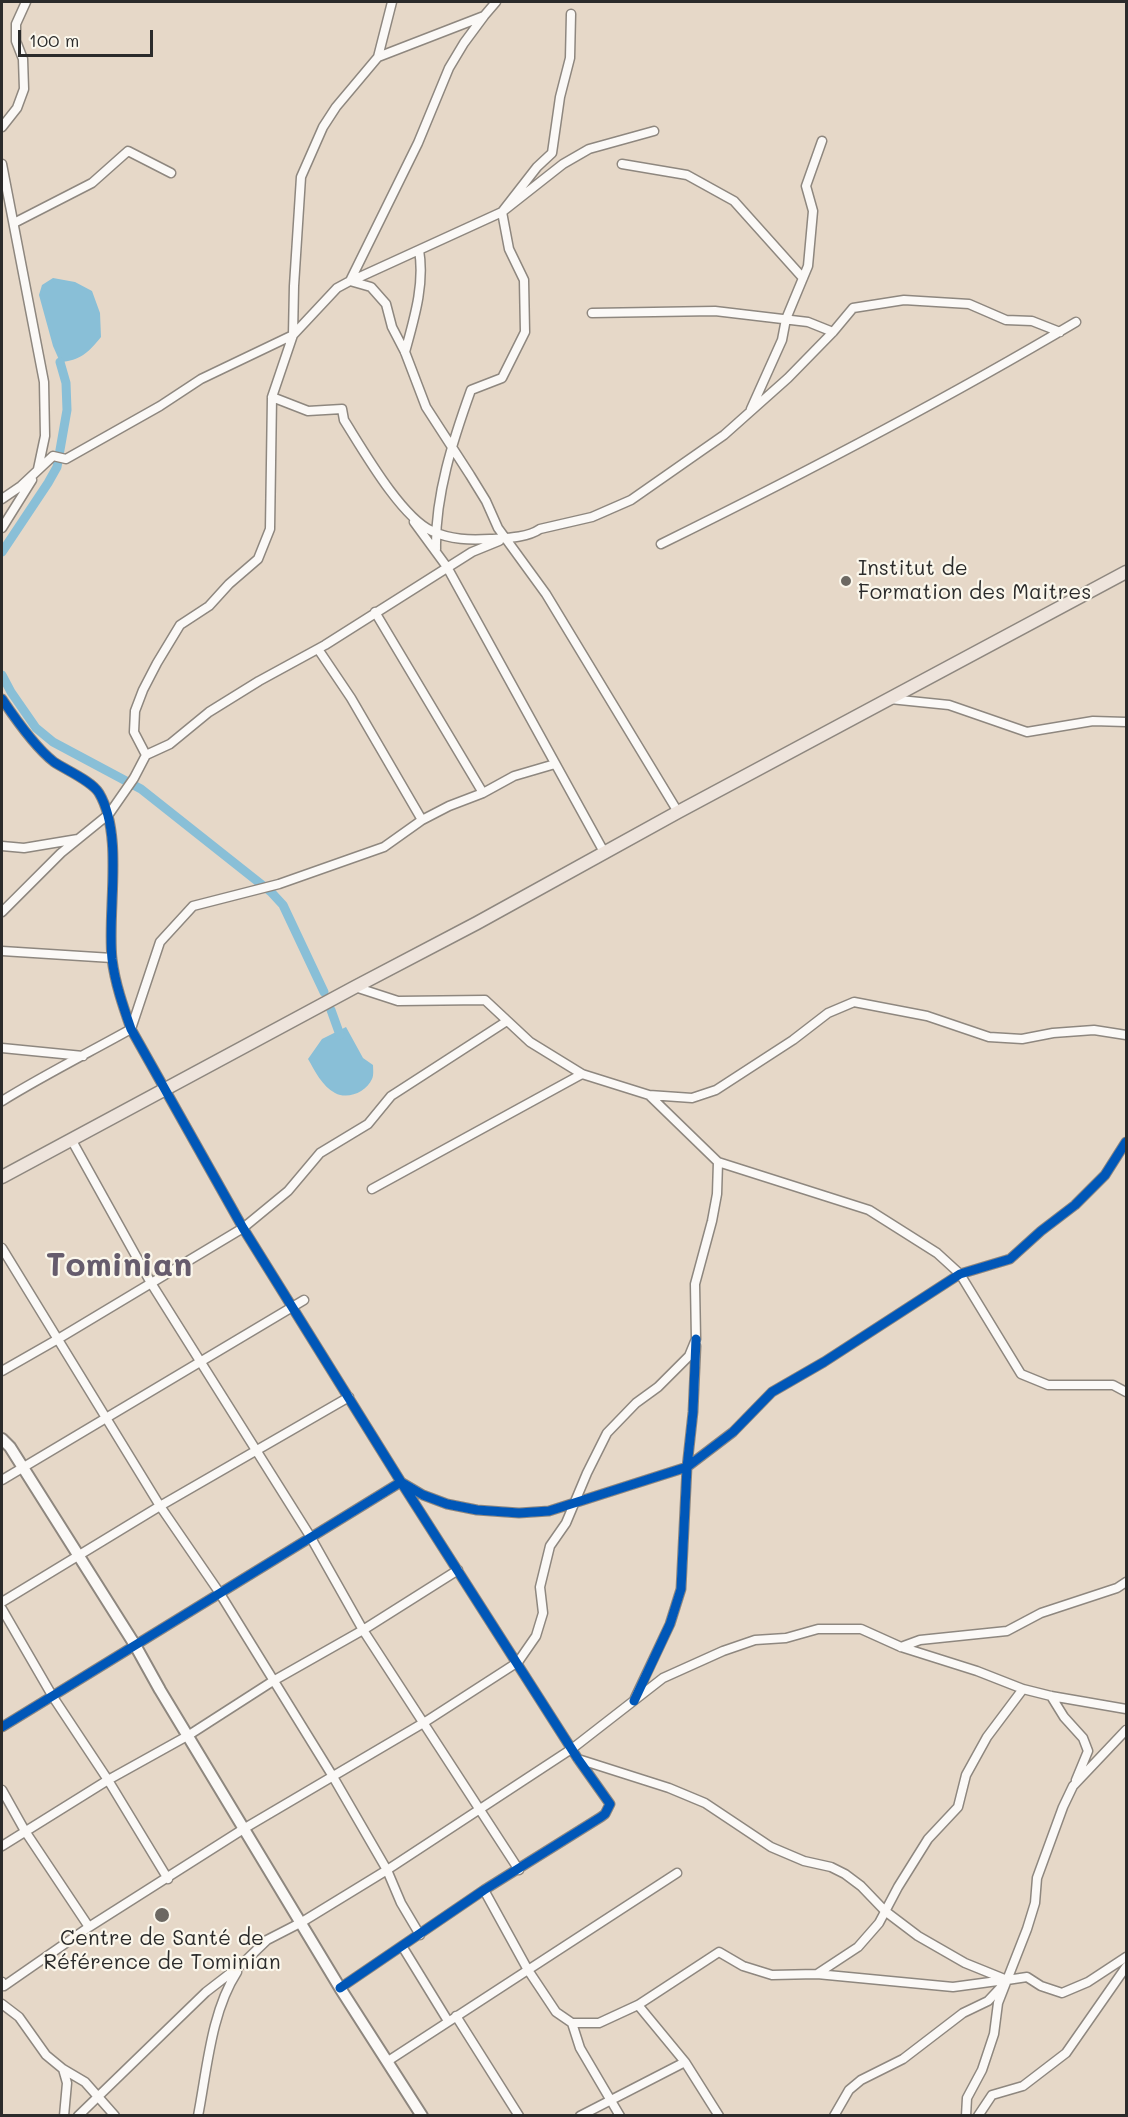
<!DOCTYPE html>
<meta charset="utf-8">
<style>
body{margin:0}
#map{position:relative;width:1128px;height:2117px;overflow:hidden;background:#e6d8c8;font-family:Mali,sans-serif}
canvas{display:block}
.frame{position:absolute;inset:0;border:3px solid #2b2b2b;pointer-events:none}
.scale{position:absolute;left:18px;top:30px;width:135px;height:27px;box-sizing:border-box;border:3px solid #2b2b2b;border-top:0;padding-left:8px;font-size:18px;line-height:21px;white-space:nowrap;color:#2b2b2b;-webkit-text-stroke:4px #fbf7ec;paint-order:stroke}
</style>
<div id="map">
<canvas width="1128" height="2117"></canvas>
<div class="frame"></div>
<div class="scale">100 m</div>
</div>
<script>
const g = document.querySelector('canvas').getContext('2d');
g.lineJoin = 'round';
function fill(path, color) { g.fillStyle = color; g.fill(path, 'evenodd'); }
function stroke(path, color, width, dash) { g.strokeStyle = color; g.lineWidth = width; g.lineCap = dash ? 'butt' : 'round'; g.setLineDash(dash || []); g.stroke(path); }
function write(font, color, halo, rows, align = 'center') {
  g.font = font + ' Mali,sans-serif'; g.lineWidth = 4.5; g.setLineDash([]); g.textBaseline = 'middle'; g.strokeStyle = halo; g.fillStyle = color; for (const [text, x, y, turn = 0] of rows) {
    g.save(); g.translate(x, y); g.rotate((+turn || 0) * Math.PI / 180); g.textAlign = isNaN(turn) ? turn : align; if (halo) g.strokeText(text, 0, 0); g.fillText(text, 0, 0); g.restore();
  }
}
const water = new Path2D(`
 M 53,278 L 75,282 L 92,291 L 100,313 L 101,337 C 89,352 80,361 60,362 L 53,346 L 39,295 L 42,285 Z
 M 346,1027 L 363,1058 L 373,1065 C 373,1069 374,1075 372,1079 C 366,1092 348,1100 335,1093 C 322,1086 315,1071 308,1059 L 322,1039 Z`);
const canal = new Path2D(`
 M 2,552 L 48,483 L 57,467 L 67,410 L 66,383 L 60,362
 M 2,675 L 11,692 L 36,728 L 53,742 L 141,789 L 271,892 L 283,905 L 324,992
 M 331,1010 L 340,1035`);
const minor = new Path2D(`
 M 378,57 L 484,16 L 496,2
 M 2,127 L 17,108 L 24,89 L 23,59 L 16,41 L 16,24 L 26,2
 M 2,164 L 44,382 L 45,436 L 38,469
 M 622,164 L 687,175 L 734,201 L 803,278
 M 14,223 L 92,183 L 128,151 L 171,173
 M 350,281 L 371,287 L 386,304 L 392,327 L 405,352 L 426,407 L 470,475 L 486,501 L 498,528 L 546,594 L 678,812
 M 351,281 L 502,212 L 563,164 L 589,149 L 654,131
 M 592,313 L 715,311 L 808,322 L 833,332
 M 405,352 C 414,319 425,284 419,250
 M 272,397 L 308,411 L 342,409 L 344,420 C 363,450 401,517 432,531 C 451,540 470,540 490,539 C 505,538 527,538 540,529 L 592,517 L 631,500 L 724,435 L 788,378 L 833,332 L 853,308 L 904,300 L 969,304 L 1006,320 L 1032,321 L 1060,332
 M 751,409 L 782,340 L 786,319 L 808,266 L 813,211 L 806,186 L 822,141
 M 2,499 L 21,486 L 53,456 L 66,459 L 160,406 L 201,379 L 293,335 L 337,288 L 350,281 L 418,143 L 449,68 L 464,43 L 484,16
 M 414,522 L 447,567 L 604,852
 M 2,528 L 32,480
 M 661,544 C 801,475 941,402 1076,322
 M 436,549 C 435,495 453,440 471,390 L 502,378 L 525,332 L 524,280 L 509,249 L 502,212 L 537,167 L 552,153 L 560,97 L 570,58 L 571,14
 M 375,612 L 483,793
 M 318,649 L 351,698 L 422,820
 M 2,699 C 16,720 35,747 54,762 C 66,770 92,781 99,793 C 124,835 107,910 112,959 C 115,983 123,1006 131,1029 L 243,1228 L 401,1482 L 578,1759 L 610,1804 L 605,1814 L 601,1817 L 484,1890 L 340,1988
 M 890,699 L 949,705 L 1027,732 L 1093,721 L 1126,722
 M 146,755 L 170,744 L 209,712 L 259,681 L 325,645 L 472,552 L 499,541
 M 2,846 L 24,848 L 78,839
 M 2,912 L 61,853 L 109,814 L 134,778 L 146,755 L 134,732 L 135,711 L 143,690 L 157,663 L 180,625 L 209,606 L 229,584 L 258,559 L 270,529 L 272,397 L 293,335 L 294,286 L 301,177 L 323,127 L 336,107 L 378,57 L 392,2
 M 2,951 L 112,958
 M 355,987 L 398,1001 L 485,1000 L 530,1042 L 582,1074 L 649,1095 L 718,1162 L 869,1210 L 937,1253 L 960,1274 L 1021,1374 L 1048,1385 L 1113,1385 L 1126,1392
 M 2,1048 L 83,1056
 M 649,1095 L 692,1098 L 716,1090 L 793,1040 L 828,1013 L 854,1002 L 927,1016 L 989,1037 L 1022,1039 L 1053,1033 L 1094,1030 L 1126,1035
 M 2,1101 C 44,1075 88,1053 131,1029 L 160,942 L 193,906 L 279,884 L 384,847 L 422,820 L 449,806 L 483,793 L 514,776 L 555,764
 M 71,1139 L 151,1283 L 310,1536 L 363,1630 L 519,1870
 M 372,1189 L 582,1074
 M 2,1248 L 160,1506 L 219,1592 L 332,1775 L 387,1870 L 401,1903 L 420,1935
 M 2,1371 L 58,1339 L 243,1228 L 288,1191 L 320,1153 L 368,1124 L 391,1096 L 507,1021
 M 2,1480 L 304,1300
 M 2,1602 L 160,1506 L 349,1397
 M 2,1609 L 53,1697 L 108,1780 L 168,1879
 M 901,1647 L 920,1640 L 1007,1631 L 1041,1613 L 1117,1588 L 1126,1582
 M 1051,1696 L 1064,1717 L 1083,1738 L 1088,1751 L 1076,1780
 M 635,1698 L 670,1624 L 681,1589 L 687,1467 L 693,1412 L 696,1346
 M 2,1727 L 401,1482 L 423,1495 L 447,1504 L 477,1510 L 519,1513 L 549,1511 L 687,1467 L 733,1432 L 772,1392 L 824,1362 L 960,1274 L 1010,1259 L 1041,1231 L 1075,1205 L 1105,1175 L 1126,1142
 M 578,1759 L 669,1788 L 705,1803 L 771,1847 L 804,1861 L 831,1867 L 845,1874 L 861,1886 L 885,1911 L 918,1936 L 965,1963 L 1007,1980 L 1027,1977 L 1041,1986 L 1062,1993 L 1088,1982 L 1126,1957
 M 2,1790 L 25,1831 L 89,1927
 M 2,1846 L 108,1780 L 189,1735 L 273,1681 L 363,1630 L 458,1570
 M 484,1890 L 528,1970 L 556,2012 L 572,2023 L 580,2048 L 620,2116
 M 402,1946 L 448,2021
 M 817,1974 L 858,1947 L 879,1923 L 898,1887 L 928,1839 L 958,1807 L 966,1775 L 987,1737 L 1023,1689
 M 2,1982 L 4,1986 L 89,1927 L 245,1828 L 425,1722 L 518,1662 L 536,1636 L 543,1613 L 540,1587 L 550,1546 L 566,1523 L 587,1473 L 607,1433 L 636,1403 L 658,1387 L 689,1356 L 696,1339 L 695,1284 L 712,1221 L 717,1194 L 718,1162
 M 2,2004 L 19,2017 L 46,2055 L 63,2069 L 85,2082 L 115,2116
 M 638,2005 L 685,2062 L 719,2116
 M 456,2016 L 519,2116
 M 572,2023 L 599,2023 L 638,2005 L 719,1952 L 743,1966 L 772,1975 L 817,1974 L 953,1987 L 1005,1980
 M 388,2061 L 677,1873
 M 63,2069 L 67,2083 L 64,2116
 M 78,2116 L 175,2022 L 206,1992 L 241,1965 L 267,1940 L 302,1922 L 387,1870 L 573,1748 L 663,1678 L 723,1651 L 755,1640 L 786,1638 L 818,1629 L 861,1629 L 901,1647 L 977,1671 L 1023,1689 L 1051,1696 L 1126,1709
 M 198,2116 C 207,2070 211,2012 237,1972
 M 580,2116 L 685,2062
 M 834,2116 L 849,2090 L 861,2080 L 903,2059 L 963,2013 L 988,2001 L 1003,1985
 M 966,2116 L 967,2098 L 982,2070 L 994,2034 L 998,2003 L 1027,1929 L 1035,1903 L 1037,1878 L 1063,1807 L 1073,1786 L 1126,1730
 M 978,2116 L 992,2095 L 1023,2086 L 1066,2053 L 1126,1967`);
const tertiary = new Path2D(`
 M 2,1439 L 10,1447 L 135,1645 L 160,1690 L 340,1988 L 422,2116`);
const primary = new Path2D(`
 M 2,1177 L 355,987 L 477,923 L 678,812 L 1126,572`);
const cycleway = new Path2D(`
 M 2,699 C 16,720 35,747 54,762 C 66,770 92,781 99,793 C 124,835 107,910 112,959 C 115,983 123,1006 131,1029 L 243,1228 L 401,1482 L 578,1759 L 610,1804 L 605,1814 L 601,1817 L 484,1890 L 340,1988
 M 634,1701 L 670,1624 L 681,1589 L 687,1467 L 693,1412 L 696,1339
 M 2,1727 L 401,1482 L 423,1495 L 447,1504 L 477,1510 L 519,1513 L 549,1511 L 687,1467 L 733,1432 L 772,1392 L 824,1362 L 960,1274 L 1010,1259 L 1041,1231 L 1075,1205 L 1105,1175 L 1126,1142`);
const markers = [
 [846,581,6,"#6c6862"],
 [162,1915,8,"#6c6862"]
];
const poiNames = [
 ["Institut de",858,569],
 ["Formation des Maitres",858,593],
 ["Centre de Santé de",162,1939,"center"],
 ["Référence de Tominian",162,1963,"center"]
];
const townNames = [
 ["Tominian",119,1266]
];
fill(water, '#89bfd7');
stroke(canal, '#89bfd7', 9);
stroke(minor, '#8e877f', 11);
stroke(tertiary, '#8e877f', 14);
stroke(primary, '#8e877f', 15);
stroke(minor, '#fbf9f7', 8);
stroke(tertiary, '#fbf9f7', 10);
stroke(primary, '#eee4dc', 12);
stroke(cycleway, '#0057b8', 9);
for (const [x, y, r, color] of markers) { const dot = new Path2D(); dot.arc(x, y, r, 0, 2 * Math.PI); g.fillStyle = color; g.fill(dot); stroke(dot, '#fbf7ec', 2); }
write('21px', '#2b2b2b', '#fbf7ec', poiNames, 'left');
write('bold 33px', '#665c6d', '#fbf7ec', townNames);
</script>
